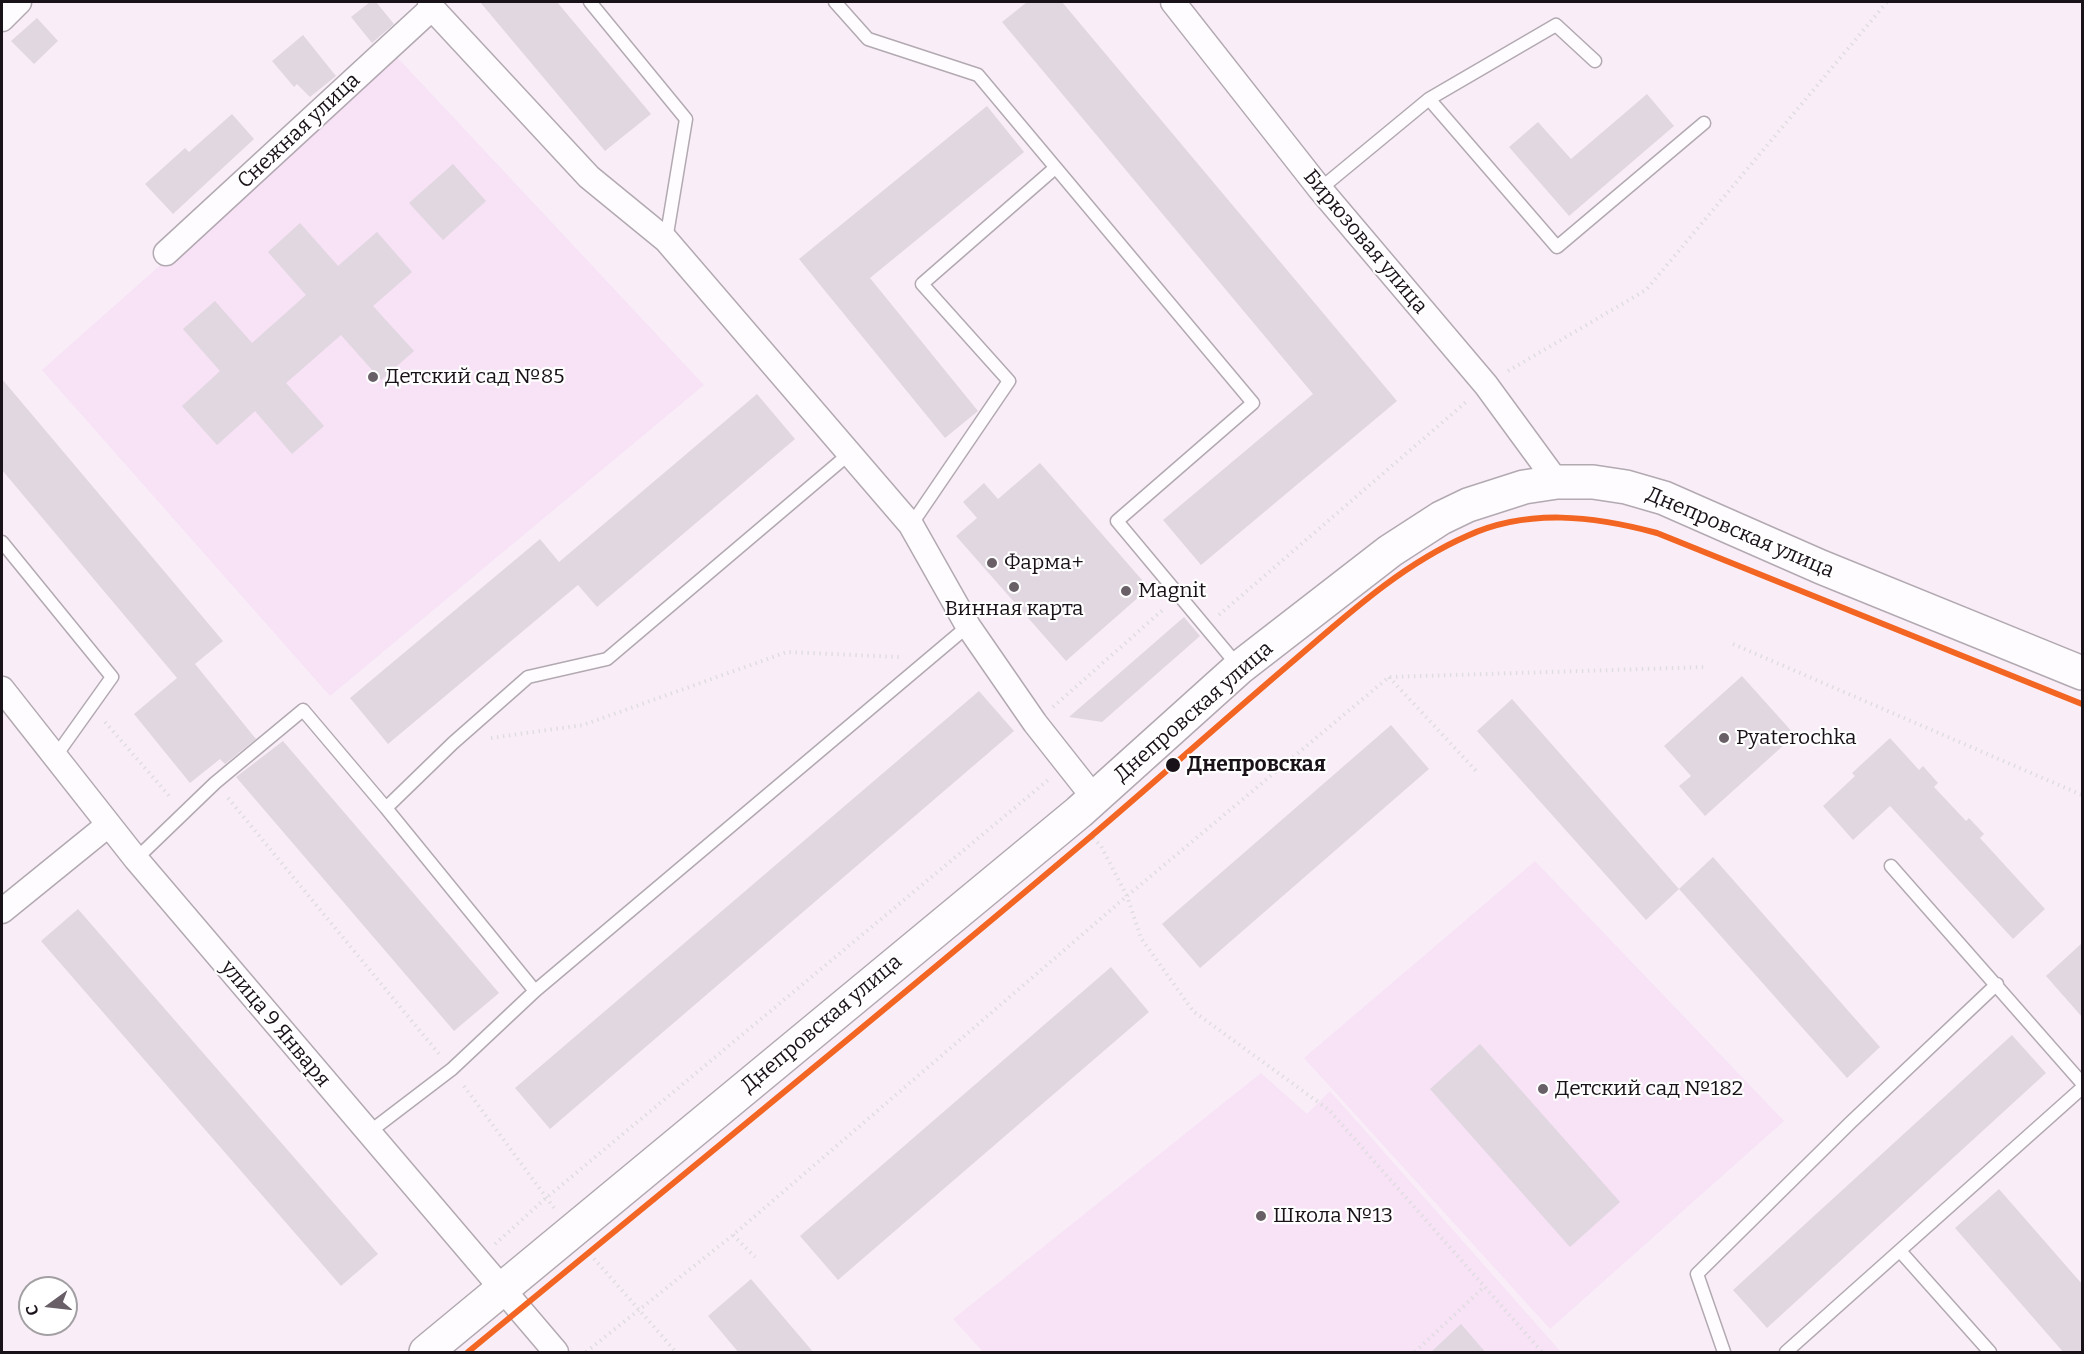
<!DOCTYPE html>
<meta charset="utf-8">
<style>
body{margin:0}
#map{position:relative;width:2084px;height:1354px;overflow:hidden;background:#f9eef8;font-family:Bitter,serif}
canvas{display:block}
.frame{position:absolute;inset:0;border:3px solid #1a1219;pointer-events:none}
.north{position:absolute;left:18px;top:1276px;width:60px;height:60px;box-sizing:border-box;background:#fff;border:2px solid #a3a0a3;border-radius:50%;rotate:255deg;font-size:16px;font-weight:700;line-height:24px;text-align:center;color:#1a1219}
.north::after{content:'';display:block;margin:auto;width:21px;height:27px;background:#685f67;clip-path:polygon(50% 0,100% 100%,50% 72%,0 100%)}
</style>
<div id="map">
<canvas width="2084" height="1354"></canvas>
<div class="frame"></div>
<div class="north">С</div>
</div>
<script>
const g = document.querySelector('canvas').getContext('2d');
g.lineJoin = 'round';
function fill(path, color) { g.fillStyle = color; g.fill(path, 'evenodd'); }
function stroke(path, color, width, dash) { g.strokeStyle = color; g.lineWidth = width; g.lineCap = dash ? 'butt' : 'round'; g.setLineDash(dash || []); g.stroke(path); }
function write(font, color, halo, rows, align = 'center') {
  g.font = font + ' Bitter,serif'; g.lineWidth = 4.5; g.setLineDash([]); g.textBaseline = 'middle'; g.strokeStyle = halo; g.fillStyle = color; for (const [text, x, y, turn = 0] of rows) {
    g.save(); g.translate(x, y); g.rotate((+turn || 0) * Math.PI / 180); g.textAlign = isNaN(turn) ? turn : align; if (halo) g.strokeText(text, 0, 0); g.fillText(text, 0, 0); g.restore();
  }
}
const built = new Path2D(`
 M 396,56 L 704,385 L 330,696 L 42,370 Z
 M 1535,861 L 1784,1121 L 1550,1329 L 1304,1058 Z
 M 1261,1073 L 1307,1114 L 1330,1091 L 1561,1352 L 983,1352 L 953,1319 Z`);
const building = new Path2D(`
 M 370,2 L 376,2 L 394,24 L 372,43 L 351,17 Z
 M 480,2 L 557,2 L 651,114 L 605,151 Z
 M 1027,2 L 1062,2 L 1397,401 L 1201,565 L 1163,520 L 1313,394 L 1002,22 Z
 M 37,18 L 58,41 L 34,64 L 11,41 Z
 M 303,35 L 336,76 L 310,97 L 297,84 L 294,87 L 272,61 Z
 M 1647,94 L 1674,126 L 1569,216 L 1509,147 L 1538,122 L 1571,159 Z
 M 987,106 L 1024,152 L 870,278 L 978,411 L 945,438 L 799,259 Z
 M 232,114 L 254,139 L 173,214 L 145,184 L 185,148 L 189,152 Z
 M 453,164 L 486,201 L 443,240 L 409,203 Z
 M 300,223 L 338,266 L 377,232 L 412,272 L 373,306 L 414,351 L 381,380 L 341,335 L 286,383 L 324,426 L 292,454 L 255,411 L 217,445 L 182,406 L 220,371 L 183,329 L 215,301 L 252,343 L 306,295 L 268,252 Z
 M 2,379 L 223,641 L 195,664 L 256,739 L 225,764 L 220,759 L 190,783 L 134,714 L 177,678 L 2,470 Z
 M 757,394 L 795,439 L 597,607 L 578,585 L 388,744 L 350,698 L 540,539 L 559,562 Z
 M 1040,463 L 1149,588 L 1066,661 L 956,536 L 977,518 L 963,502 L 984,483 L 998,499 Z
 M 1184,617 L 1200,636 L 1102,722 L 1069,717 Z
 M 1742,676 L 1795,735 L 1705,816 L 1679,786 L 1691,776 L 1664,746 Z
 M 979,691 L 1014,731 L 550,1129 L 515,1088 Z
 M 1512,699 L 1679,889 L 1646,920 L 1477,731 Z
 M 1391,725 L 1429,769 L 1200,968 L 1162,924 Z
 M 1890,738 L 1919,770 L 1923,766 L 1938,783 L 1934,787 L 1966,821 L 1969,818 L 1984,834 L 1980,838 L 2045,909 L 2013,939 L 1890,806 L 1853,840 L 1823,806 L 1855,776 L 1852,773 Z
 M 283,741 L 499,993 L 454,1031 L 236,777 Z
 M 1713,857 L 1880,1047 L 1847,1078 L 1679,889 Z
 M 78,909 L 378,1254 L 341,1286 L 41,941 Z
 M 2082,943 L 2082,1017 L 2046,976 Z
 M 1111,967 L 1149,1012 L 838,1280 L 800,1236 Z
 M 2012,1035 L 2046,1073 L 1767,1328 L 1733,1290 Z
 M 1480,1044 L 1620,1202 L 1570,1247 L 1430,1089 Z
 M 1999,1189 L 2082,1284 L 2082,1353 L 2064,1353 L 1955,1228 Z
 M 751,1279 L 814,1353 L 739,1353 L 708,1316 Z
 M 1461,1324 L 1486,1353 L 1430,1353 Z`);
const path = new Path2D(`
 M 1508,371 L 1646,290 L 1887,2
 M 1219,615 L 1466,402
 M 1733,644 L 2082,795
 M 1389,677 L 1477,772
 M 1053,707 L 1165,608
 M 105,722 L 171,798
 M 491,738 L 583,725 L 787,652 L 899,657
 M 228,798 L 439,1054
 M 1093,838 L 1101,846 L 1127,896 L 1141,938 L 1193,1011 L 1329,1110 L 1542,1352
 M 464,1086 L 554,1208
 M 733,1235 L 755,1257
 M 495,1244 L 546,1198 L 1048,780
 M 590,1254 L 676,1352
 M 586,1352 L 733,1235 L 1127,896 L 1389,677 L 1707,667
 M 1415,1352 L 1484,1287`);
const lane = new Path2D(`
 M 590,2 L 686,119 L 666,240
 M 835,2 L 868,39 L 978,75 L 1253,403 L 1117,521 L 1239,667
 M 1429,99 L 1556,25 L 1595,61
 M 1320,189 L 1429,99 L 1557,247 L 1704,123
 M 849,454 L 607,659 L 528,677 L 453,743 L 386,808 L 535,991 L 968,626
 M 911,525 L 1009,381 L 922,284 L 1055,168
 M 2,542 L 112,677 L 55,757
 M 136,859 L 215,783 L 303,710 L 386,808
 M 1891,866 L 2082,1083
 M 368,1133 L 452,1069 L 535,991
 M 1900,1251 L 1990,1352
 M 1724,1352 L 1697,1274 L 1850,1123 L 1997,984
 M 1786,1352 L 2082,1088`);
const street = new Path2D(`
 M 430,2 L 432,8 L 589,177 L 666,240 L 911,525 L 968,626 L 1035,723 L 1095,799
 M 1173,2 L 1320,189 L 1486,385 L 1557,482
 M 2,19 L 19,2
 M 166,253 L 432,8
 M 2,689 L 136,859 L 556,1352
 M 2,911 L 108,825`);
const secondary = new Path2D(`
 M 426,1352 L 1079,812 L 1239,668 L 1390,551 L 1441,518 L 1468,505 L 1524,487 L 1557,482 L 1593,482 L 1626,487 L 1664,498 L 1821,567 L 2082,673`);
const tram1 = new Path2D(`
 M 468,1352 C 675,1181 884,1012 1089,838 C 1157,780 1224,720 1292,662 C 1347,615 1401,565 1467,536 C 1528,508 1594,516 1657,533 L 2082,704`);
const markers = [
 [373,377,6,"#685f67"],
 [992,563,6,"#685f67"],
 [1014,587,6,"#685f67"],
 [1126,591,6,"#685f67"],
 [1724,738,6,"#685f67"],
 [1173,765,8,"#1a1219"],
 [1543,1089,6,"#685f67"],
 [1261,1216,6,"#685f67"]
];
const streetNames = [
 ["Снежная улица",299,131,-43],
 ["Бирюзовая улица",1365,242,50],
 ["Днепровская улица",1740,533,23],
 ["Днепровская улица",1194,712,-41],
 ["улица 9 Января",275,1024,50],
 ["Днепровская улица",822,1024,-40]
];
const poiNames = [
 ["Детский сад №85",385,377],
 ["Фарма+",1004,563],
 ["Magnit",1138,591],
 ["Винная карта",1014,609,"center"],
 ["Pyaterochka",1736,738],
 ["Детский сад №182",1555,1089],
 ["Школа №13",1273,1216]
];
const stopNames = [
 ["Днепровская",1187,765]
];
fill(built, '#f7e2f6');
fill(building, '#e1d7e0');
stroke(lane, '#b2a9b1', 15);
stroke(street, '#b2a9b1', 27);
stroke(secondary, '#b2a9b1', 36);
stroke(path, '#e0dde0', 4, [1.5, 4.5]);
stroke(lane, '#fefcfe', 12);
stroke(street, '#fefcfe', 24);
stroke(secondary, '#fefcfe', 33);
stroke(tram1, '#f26522', 6);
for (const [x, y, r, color] of markers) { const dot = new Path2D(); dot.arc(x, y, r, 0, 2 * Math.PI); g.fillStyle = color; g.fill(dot); stroke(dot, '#fff', 2); }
write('21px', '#1a1219', '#fff', streetNames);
write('21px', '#1a1219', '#fff', poiNames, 'left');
write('bold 21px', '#1a1219', '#fff', stopNames, 'left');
</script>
